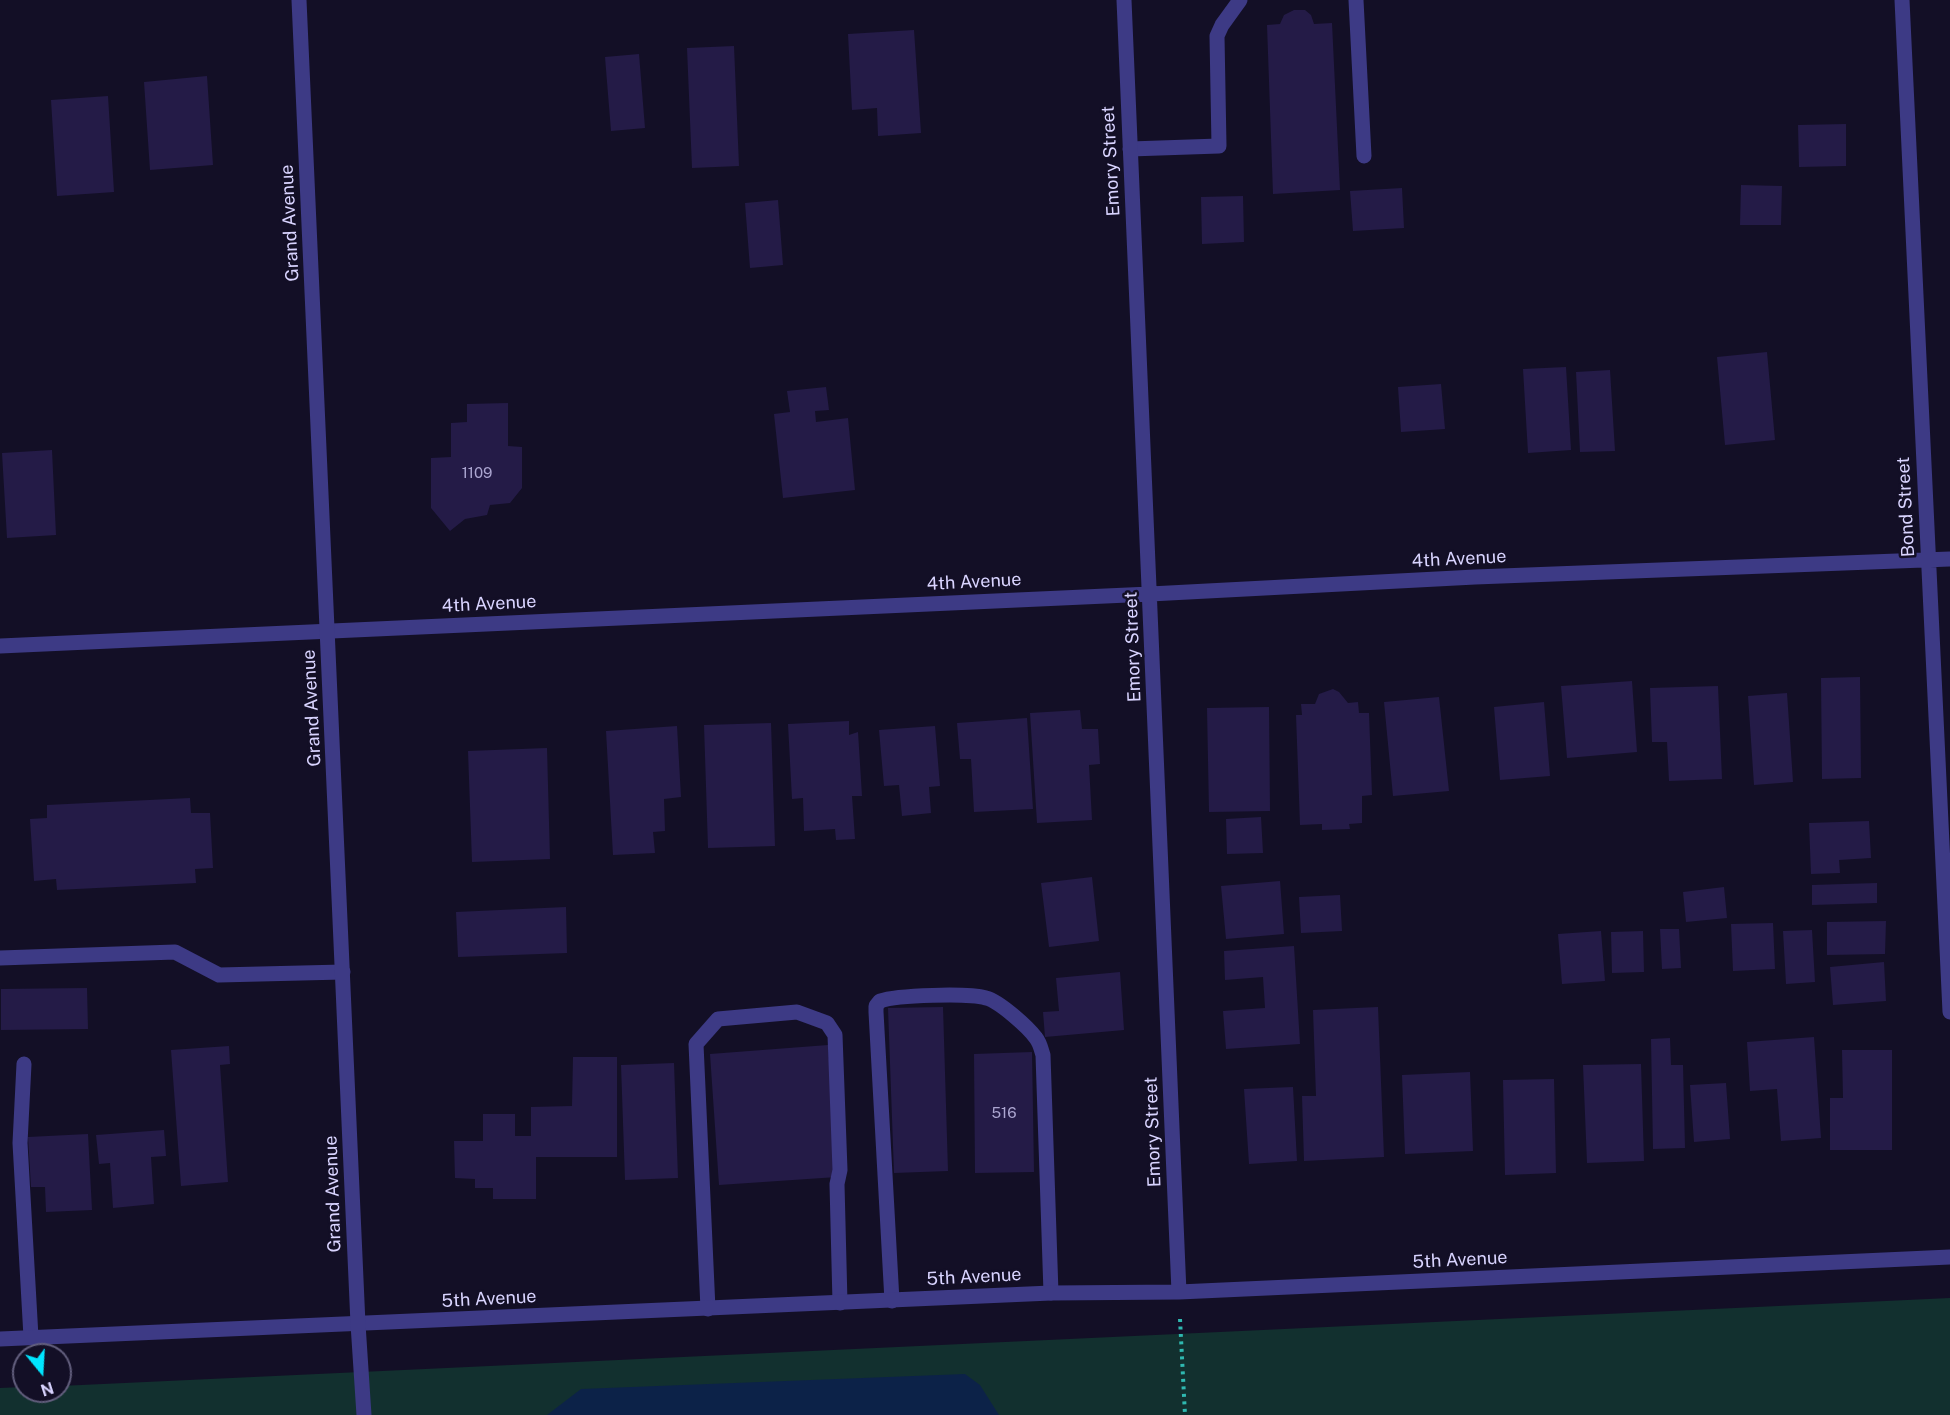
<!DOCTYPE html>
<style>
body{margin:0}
#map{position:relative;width:1950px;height:1415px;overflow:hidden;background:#130f26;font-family:"Public Sans",sans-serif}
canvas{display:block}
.north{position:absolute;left:12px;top:1343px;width:60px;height:60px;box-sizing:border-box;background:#130f26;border:2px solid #625e7d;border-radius:50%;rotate:162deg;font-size:16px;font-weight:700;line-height:24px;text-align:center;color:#d9d4ff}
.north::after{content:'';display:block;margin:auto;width:21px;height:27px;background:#00e5ff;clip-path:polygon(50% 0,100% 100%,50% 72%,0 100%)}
</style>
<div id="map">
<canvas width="1950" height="1415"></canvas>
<div class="north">N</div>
</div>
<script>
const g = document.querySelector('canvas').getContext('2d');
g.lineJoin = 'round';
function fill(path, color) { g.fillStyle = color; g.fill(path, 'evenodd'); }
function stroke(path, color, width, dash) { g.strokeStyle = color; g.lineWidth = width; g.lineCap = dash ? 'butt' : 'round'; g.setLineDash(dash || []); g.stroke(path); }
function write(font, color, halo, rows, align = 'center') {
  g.font = font + ' "Public Sans",sans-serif'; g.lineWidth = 5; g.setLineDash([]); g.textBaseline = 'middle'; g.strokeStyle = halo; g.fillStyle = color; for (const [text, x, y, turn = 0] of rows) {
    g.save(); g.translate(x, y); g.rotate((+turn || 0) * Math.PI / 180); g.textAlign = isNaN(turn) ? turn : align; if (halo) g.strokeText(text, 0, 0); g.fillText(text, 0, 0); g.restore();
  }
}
const green = new Path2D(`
 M 1950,1298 L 1950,1415 L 0,1415 L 0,1388 L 24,1387 L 24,1391 L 60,1391 L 60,1386 Z`);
const water = new Path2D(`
 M 965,1374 L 980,1385 L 999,1415 L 547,1415 L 581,1389 Z`);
const building = new Path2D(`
 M 1294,10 L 1305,10 L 1311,15 L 1314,24 L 1332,23 L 1340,190 L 1273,194 L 1267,25 L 1280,24 L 1284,15 Z
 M 914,30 L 921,133 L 878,136 L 877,108 L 852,110 L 848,34 Z
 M 734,46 L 739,166 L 692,168 L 687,48 Z
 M 639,54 L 645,128 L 611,131 L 605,57 Z
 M 207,76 L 213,165 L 150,170 L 144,82 Z
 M 108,96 L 114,192 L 57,196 L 51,100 Z
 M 1846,124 L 1846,166 L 1799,167 L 1798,125 Z
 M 1741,185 L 1782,186 L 1781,225 L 1740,225 Z
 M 1402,188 L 1404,228 L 1353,231 L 1350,191 Z
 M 1243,196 L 1244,242 L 1202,244 L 1201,197 Z
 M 778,200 L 783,265 L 750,268 L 745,203 Z
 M 1767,352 L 1775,440 L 1725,445 L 1717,357 Z
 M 1566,367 L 1571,450 L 1528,453 L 1523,369 Z
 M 1610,370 L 1615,451 L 1580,452 L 1576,372 Z
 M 1441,384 L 1445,429 L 1401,432 L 1398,387 Z
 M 826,387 L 829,410 L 815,411 L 816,422 L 848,418 L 855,490 L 783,498 L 774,414 L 790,412 L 787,391 Z
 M 508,403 L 508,446 L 522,447 L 522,488 L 510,503 L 490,505 L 487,515 L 465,519 L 450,531 L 431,508 L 431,458 L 451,457 L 451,423 L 467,422 L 467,404 Z
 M 52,450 L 56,535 L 7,538 L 2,453 Z
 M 1860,677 L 1861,778 L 1822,779 L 1821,678 Z
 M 1632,681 L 1637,752 L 1567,758 L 1561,686 Z
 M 1718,686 L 1722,779 L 1669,781 L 1667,742 L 1652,742 L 1650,688 Z
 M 1333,689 L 1339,692 L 1348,703 L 1358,702 L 1359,713 L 1369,713 L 1372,795 L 1362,796 L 1362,823 L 1349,824 L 1350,829 L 1322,830 L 1322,824 L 1300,825 L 1296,715 L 1302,715 L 1301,704 L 1315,704 L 1319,694 Z
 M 1787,693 L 1793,782 L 1754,785 L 1748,696 Z
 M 1439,697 L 1449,791 L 1393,796 L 1384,702 Z
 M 1544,702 L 1550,776 L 1500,780 L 1494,707 Z
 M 1269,707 L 1270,811 L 1209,812 L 1207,708 Z
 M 1080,710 L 1082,729 L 1098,729 L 1100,764 L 1089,765 L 1092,820 L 1037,823 L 1030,713 Z
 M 1027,718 L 1033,809 L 974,812 L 971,759 L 960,759 L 957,723 Z
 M 849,721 L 849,735 L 858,732 L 862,796 L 852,796 L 855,839 L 836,840 L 835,829 L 804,831 L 803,798 L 792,799 L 788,724 Z
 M 771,723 L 775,846 L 708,848 L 704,725 Z
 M 677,726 L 681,797 L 664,799 L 665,831 L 653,832 L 655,853 L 613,855 L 606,731 Z
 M 935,726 L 940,786 L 929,787 L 931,813 L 902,816 L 899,785 L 884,786 L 879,730 Z
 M 547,748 L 550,859 L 472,862 L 468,751 Z
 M 190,798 L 191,813 L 210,813 L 213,868 L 195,869 L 196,883 L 57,890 L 56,879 L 34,881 L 30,819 L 47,818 L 47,805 Z
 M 1261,817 L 1263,853 L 1227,854 L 1226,819 Z
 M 1869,821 L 1871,858 L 1839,860 L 1840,873 L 1811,874 L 1809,823 Z
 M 1092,877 L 1099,941 L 1049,947 L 1041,883 Z
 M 1280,881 L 1284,934 L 1226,939 L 1221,886 Z
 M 1877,883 L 1877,903 L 1812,905 L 1812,885 Z
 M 1724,887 L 1727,918 L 1686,922 L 1683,892 Z
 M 1340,895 L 1342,931 L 1301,933 L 1299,897 Z
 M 566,907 L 567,953 L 458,957 L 456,912 Z
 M 1886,921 L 1885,954 L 1827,955 L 1827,922 Z
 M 1773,923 L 1775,969 L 1733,971 L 1731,924 Z
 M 1660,929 L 1679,929 L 1681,968 L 1662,969 Z
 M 1812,930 L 1815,982 L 1786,984 L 1783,931 Z
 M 1601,931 L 1605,981 L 1562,984 L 1558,934 Z
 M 1643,931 L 1644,972 L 1612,973 L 1611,932 Z
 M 1294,946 L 1300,1044 L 1226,1049 L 1223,1011 L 1265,1008 L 1263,977 L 1225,980 L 1224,951 Z
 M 1884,962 L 1886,1001 L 1833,1005 L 1830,967 Z
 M 1120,972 L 1124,1030 L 1045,1037 L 1043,1012 L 1059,1011 L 1056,978 Z
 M 87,988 L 88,1029 L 1,1030 L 1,989 Z
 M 943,1007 L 948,1171 L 894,1173 L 888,1008 Z
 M 1378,1007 L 1384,1157 L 1304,1161 L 1302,1096 L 1316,1096 L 1313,1010 Z
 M 1814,1037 L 1821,1138 L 1781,1141 L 1777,1089 L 1750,1091 L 1747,1042 Z
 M 1670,1038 L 1671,1065 L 1683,1065 L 1685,1148 L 1653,1149 L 1651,1039 Z
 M 828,1045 L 837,1177 L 719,1185 L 710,1054 Z
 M 229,1046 L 230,1064 L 220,1065 L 228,1182 L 181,1186 L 171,1050 Z
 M 1842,1050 L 1892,1050 L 1892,1150 L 1830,1150 L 1830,1098 L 1843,1098 Z
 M 1032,1052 L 1034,1172 L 975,1173 L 974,1054 Z
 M 573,1057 L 617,1057 L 617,1157 L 536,1157 L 536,1199 L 493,1199 L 493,1188 L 475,1188 L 475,1179 L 455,1178 L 454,1141 L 483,1141 L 483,1114 L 515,1114 L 515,1136 L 531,1136 L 531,1107 L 572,1106 Z
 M 674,1063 L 678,1178 L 625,1180 L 621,1065 Z
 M 1641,1064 L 1644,1161 L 1587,1163 L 1583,1065 Z
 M 1470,1072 L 1473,1151 L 1405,1154 L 1402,1075 Z
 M 1554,1079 L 1556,1173 L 1505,1175 L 1503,1080 Z
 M 1726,1083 L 1730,1139 L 1694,1142 L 1690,1085 Z
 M 1293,1087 L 1297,1161 L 1249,1164 L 1244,1089 Z
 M 164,1130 L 166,1156 L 151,1157 L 154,1204 L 113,1208 L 110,1163 L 99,1164 L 96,1135 Z
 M 88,1134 L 92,1210 L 46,1212 L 45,1187 L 31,1187 L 28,1137 Z`);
const path = new Path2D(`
 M 1180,1319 L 1185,1415`);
const service = new Path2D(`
 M 1356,0 L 1364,156
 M 1130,149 L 1219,146 L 1217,36 L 1222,25 L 1240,0
 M 0,958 L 175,952 L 219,975 L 343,972
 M 24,1064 L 20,1143 L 31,1337
 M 892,1301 L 876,1012 L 876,1006 L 880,1001 C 897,995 968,993 986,998 C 999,1001 1028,1027 1036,1038 C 1040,1043 1041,1049 1043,1055 L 1051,1293
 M 708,1309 L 696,1044 L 718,1019 L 797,1012 L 827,1023 L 835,1035 L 840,1170 L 837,1184 L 840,1303`);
const minor = new Path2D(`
 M 1124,0 L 1179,1292
 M 1902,0 L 1950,1012
 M 0,646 L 1150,594 L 1475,577 L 1950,559
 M 0,1339 L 1051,1293 L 1179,1292 L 1950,1257`);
const tertiary = new Path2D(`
 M 299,0 L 358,1324 L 364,1415`);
const numberNames = [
 ["1109",477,473],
 ["516",1004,1113]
];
const streetNames = [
 ["Emory Street",1111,161,-93],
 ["Grand Avenue",290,223,-93],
 ["Bond Street",1906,507,-93],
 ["4th Avenue",1459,559,-3],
 ["4th Avenue",974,582,-3],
 ["4th Avenue",489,604,-3],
 ["Emory Street",1133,647,-92],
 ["Grand Avenue",312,708,-93],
 ["Emory Street",1153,1132,-92],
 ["Grand Avenue",333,1194,-92],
 ["5th Avenue",1460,1260,-3],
 ["5th Avenue",974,1277,-3],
 ["5th Avenue",489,1299,-3]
];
fill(green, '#12302f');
fill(water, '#0c2248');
fill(building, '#241b47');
stroke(path, '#2fb8b0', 4, [3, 4.5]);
stroke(service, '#3d3a85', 15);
stroke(minor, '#3d3a85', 15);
stroke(tertiary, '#3d3a85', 15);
write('15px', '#aca6d1', null, numberNames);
write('18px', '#d9d4ff', '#130f26', streetNames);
</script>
